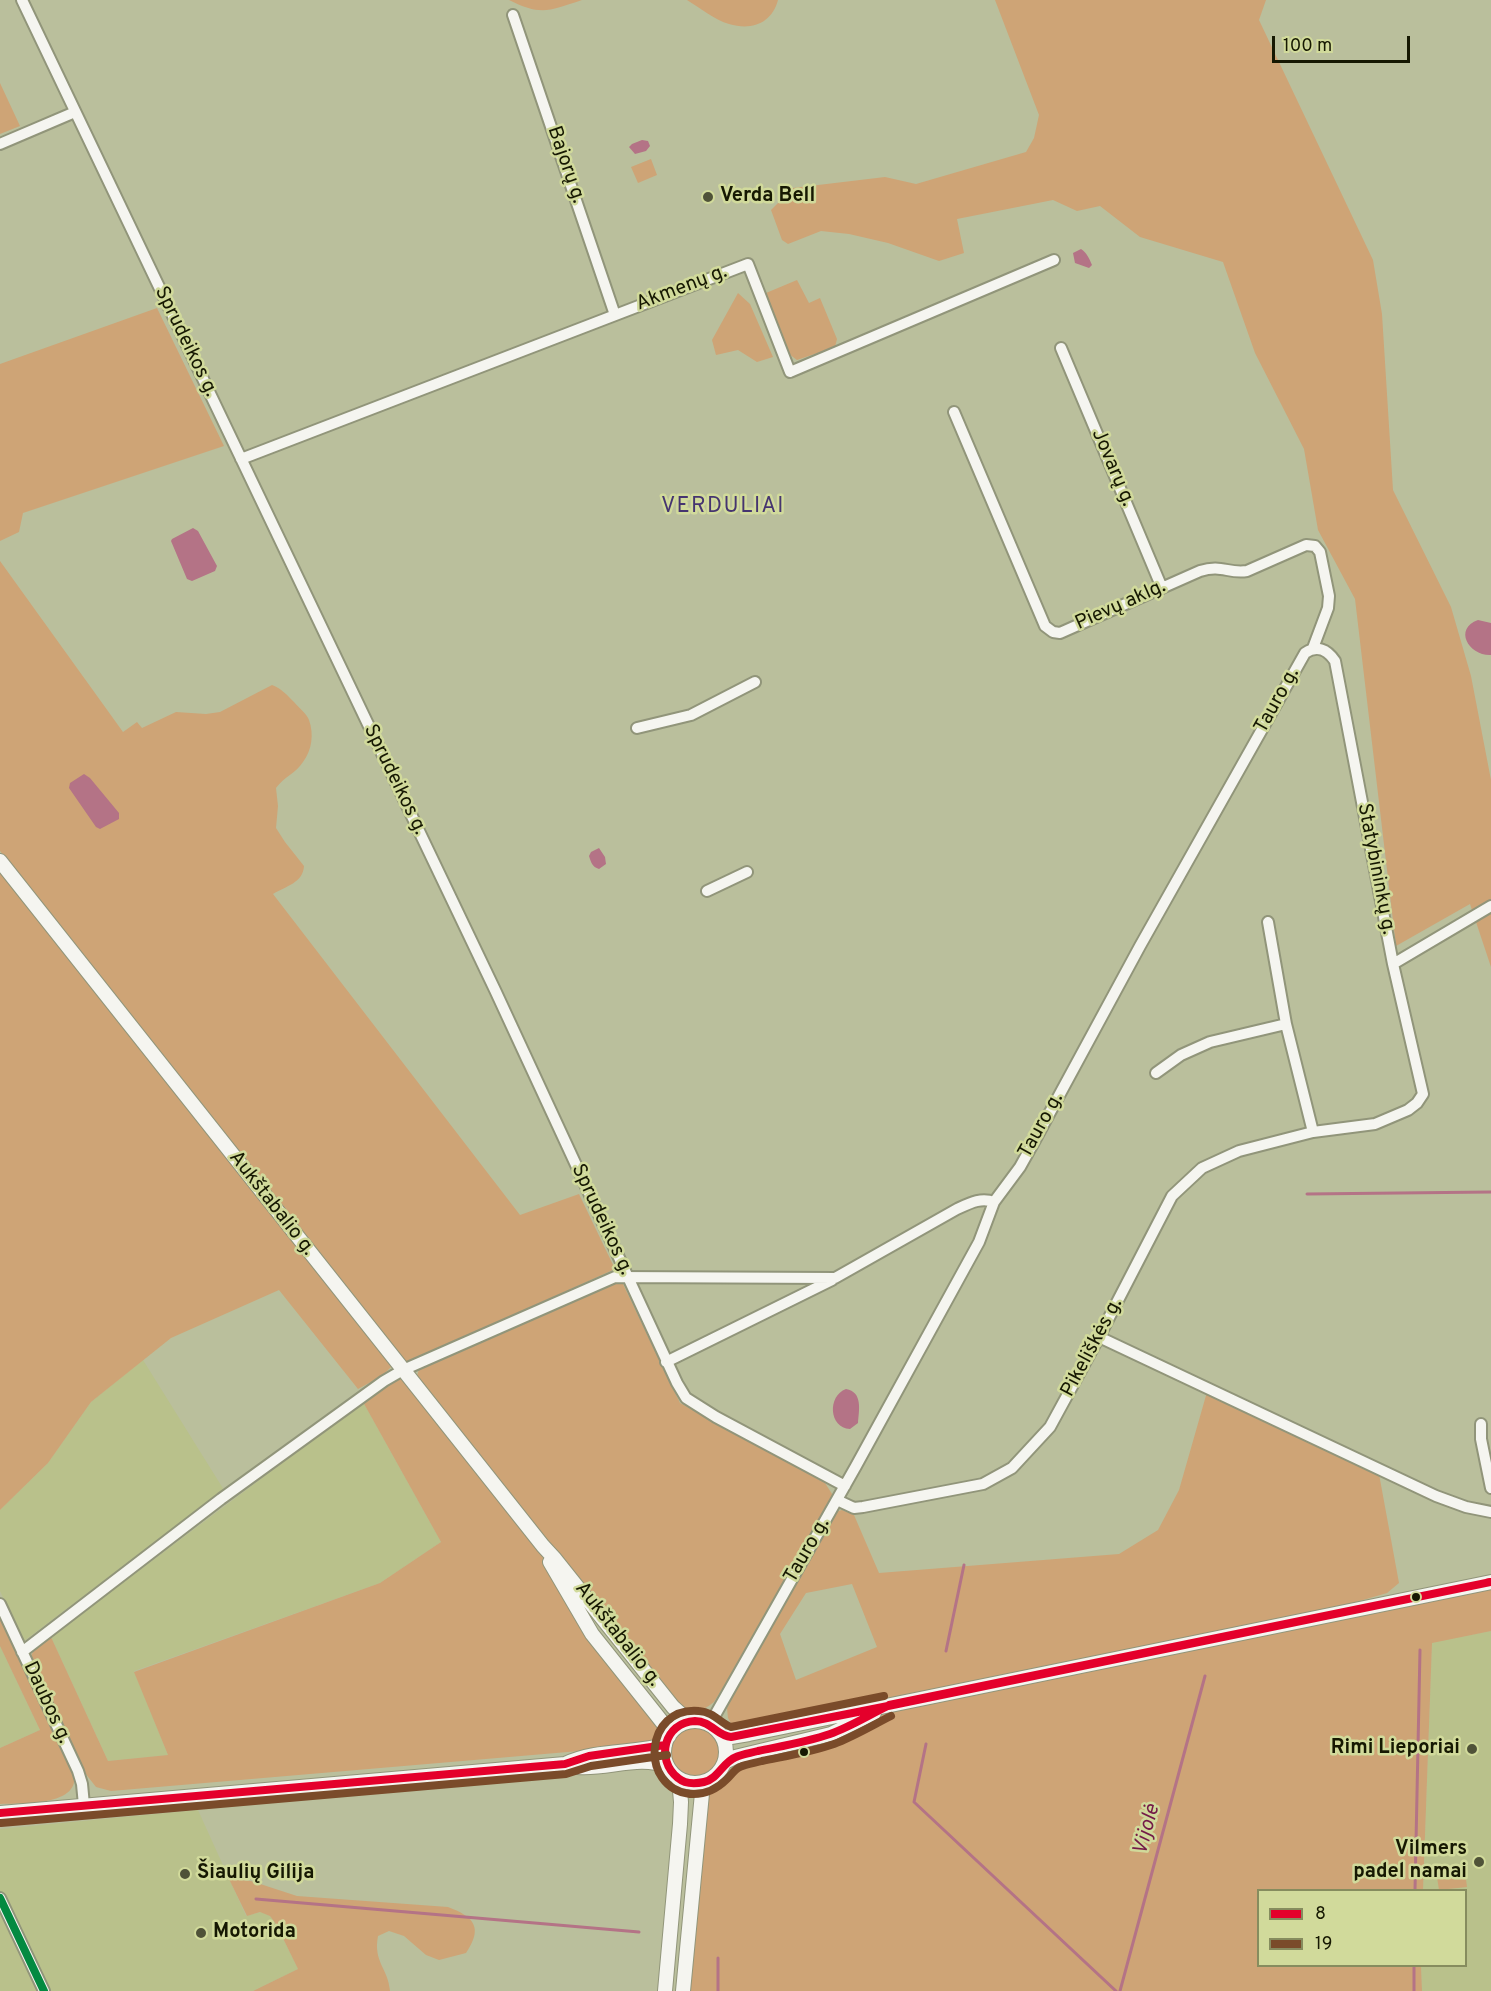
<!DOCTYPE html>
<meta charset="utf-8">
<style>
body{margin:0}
#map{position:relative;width:1491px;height:1991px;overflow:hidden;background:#babf9c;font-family:Overpass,sans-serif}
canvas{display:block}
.legend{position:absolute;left:1257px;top:1889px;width:210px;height:78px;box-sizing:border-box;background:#d1da9b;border:2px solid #868c5e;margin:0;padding:8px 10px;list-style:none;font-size:18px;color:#161802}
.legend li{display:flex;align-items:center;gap:12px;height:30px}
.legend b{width:30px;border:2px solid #868c5e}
.scale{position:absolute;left:1272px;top:36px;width:138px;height:27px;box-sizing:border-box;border:3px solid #161802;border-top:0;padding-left:8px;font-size:18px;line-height:21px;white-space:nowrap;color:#161802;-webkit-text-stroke:4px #d1da9b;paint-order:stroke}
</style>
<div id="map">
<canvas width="1491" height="1991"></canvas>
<ul class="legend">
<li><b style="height:8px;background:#e4002b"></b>8</li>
<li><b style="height:8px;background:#7a4b2a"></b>19</li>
</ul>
<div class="scale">100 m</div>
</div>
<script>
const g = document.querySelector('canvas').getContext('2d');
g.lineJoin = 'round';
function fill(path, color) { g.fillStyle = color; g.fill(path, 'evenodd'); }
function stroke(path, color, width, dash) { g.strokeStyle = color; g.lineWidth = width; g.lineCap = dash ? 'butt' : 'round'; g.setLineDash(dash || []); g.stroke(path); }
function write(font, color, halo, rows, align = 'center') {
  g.font = font + ' Overpass,sans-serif'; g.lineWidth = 5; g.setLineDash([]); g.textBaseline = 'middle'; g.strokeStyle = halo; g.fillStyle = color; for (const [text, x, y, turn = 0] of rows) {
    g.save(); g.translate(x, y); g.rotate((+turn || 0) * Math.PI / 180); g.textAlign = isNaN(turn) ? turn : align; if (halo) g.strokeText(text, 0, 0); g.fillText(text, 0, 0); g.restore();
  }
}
const built = new Path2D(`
 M 143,1360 L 224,1490 L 24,1641 L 0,1591 L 0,1510 L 48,1463 L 91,1402 Z
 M 363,1402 L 441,1542 L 380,1583 L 134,1671 L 168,1755 L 108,1761 L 51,1637 Z
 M 1491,1631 L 1491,1991 L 1422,1991 L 1421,1966 L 1466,1966 L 1466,1890 L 1423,1890 L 1432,1642 Z
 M 0,1646 L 40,1730 L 0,1748 Z
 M 198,1810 L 246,1916 L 261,1912 L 270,1916 L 276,1924 L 298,1969 L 253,1991 L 49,1991 L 0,1892 L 0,1829 Z
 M 0,1911 L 31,1974 L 39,1991 L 0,1991 Z`);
const green = new Path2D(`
 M 509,0 L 582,0 C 549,11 541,16 509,0 Z
 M 687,0 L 778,0 C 772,23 752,31 729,24 C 715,20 700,8 687,0 Z
 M 995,0 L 1266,0 L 1259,20 L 1373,260 L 1382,314 L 1393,490 L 1451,607 L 1471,676 L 1491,780 L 1491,967 L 1470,904 L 1396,946 L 1355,599 L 1318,530 L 1304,449 L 1255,353 L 1223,262 L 1140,237 L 1100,206 L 1077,211 L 1053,200 L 957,219 L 964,253 L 939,261 L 888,243 L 849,234 L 821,231 L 788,244 L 782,240 L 771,210 L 793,188 L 885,177 L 916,184 L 1026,152 L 1034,138 L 1039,115 Z
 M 0,83 L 20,126 L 0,134 Z
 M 651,159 L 657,175 L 638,183 L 631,167 Z
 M 797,280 L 809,303 L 820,298 L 837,339 L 835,347 L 797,360 L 789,354 L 766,293 Z
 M 738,293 L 750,304 L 773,357 L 757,362 L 738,350 L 716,355 L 712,340 Z
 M 157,308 L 224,446 L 23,513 L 19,532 L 0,541 L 0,364 Z
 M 0,561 L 123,732 L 137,722 L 142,728 L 176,712 L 206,714 L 220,712 L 272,685 C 282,689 287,695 294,702 C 299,708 307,714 309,720 C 314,734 312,750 303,762 C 296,773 284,777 276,788 L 278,806 L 276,828 L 285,842 L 304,866 C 303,883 286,886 273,894 L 520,1215 L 579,1194 L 615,1269 L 410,1362 L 406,1361 L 401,1357 L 0,851 Z
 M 0,870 L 390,1363 L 391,1367 L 382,1376 L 358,1389 L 279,1290 L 171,1338 L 91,1402 L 48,1463 L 0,1510 Z
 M 612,1283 L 623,1284 L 680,1403 L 825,1483 L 834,1497 L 756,1634 L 714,1702 C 704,1710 696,1714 683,1710 L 532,1522 L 417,1376 L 419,1369 L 426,1364 Z
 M 397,1379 L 404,1380 L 532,1543 L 544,1559 L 588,1636 L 656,1725 C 661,1738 649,1743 638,1746 L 111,1791 L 96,1787 L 85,1773 L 31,1659 C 31,1649 43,1643 51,1637 L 108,1761 L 168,1755 L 134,1672 L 380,1583 L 441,1542 L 363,1402 Z
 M 1207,1392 L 1379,1474 L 1399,1583 L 1387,1593 L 1346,1605 L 745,1729 L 732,1725 L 728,1718 L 727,1708 L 753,1655 L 835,1512 L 842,1510 L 854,1515 L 879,1573 L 1119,1554 L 1158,1530 L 1179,1490 ZM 852,1584 L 877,1647 L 796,1680 L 780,1634 L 806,1593 Z
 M 1491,1588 L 1491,1631 L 1432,1643 L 1423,1890 L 1258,1890 L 1258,1966 L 1421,1966 L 1422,1991 L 690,1991 L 691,1949 L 707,1797 C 713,1786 725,1778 733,1768 L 829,1749 L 886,1713 Z
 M 0,1616 L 73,1773 C 74,1776 75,1779 74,1782 C 70,1806 18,1803 0,1804 L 0,1748 L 40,1730 L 0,1646 Z
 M671 1753a25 25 0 1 1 50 0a25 25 0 1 1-50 0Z
 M 1465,1872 L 1467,1887 L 1439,1890 L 1437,1877 Z
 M 229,1879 L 251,1881 L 297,1896 L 448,1907 C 475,1917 483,1928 466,1953 L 439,1960 L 426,1955 L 404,1936 L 389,1931 L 378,1936 C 373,1962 388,1968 390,1991 L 253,1991 L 298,1969 L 276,1924 L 270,1916 L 260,1912 L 247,1916 Z`);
const water = new Path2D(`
 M 642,140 L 648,141 L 650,146 L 646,151 L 635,154 L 629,147 L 632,144 Z
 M 1081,249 C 1087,253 1089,258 1092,265 L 1089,268 L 1075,263 L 1073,253 Z
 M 193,528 L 198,531 L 217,566 L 215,571 L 192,581 L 187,579 L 171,541 L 172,539 Z
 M 1478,620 L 1491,623 L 1491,655 C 1469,656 1453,629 1478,620 Z
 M 84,774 L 90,778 L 119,813 L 119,819 L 100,829 L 96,827 L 69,788 L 70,783 Z
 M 599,848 L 605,857 L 606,864 L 599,869 C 592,867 591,862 589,856 L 591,852 Z
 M 846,1389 C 863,1392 859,1410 858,1423 L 850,1429 C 829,1428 827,1396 846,1389 Z`);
const stream = new Path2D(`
 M 1307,1194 L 1491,1192
 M 946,1651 L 964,1565
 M 926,1744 L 914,1802 L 1116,1991
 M 1415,1890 L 1420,1650
 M 256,1899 L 639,1932
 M 718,1958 L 718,1991
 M 1120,1991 L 1205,1676
 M 1414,1991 L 1414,1966`);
const minor = new Path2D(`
 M 22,0 L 495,990 L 677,1383 L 686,1398 L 716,1417 L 845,1486
 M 513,15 L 615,315
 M 0,144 L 75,112
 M 1061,348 L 1162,588
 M 954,412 L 1045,626 L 1053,632 L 1060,633 L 1200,571 C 1222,564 1228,574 1247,571 L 1306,545 L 1315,546 L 1320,552 L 1329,596 L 1328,608 L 1313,648
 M 241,459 L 748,264 L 790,372 L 1054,260
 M 637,728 L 691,715 L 755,682
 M 707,891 L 747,872
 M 1268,922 L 1286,1024 L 1313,1132
 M 1393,964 L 1491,906
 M 1156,1073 L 1181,1055 L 1210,1042 L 1286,1024
 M 1099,1337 L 1436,1496 L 1466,1507 L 1491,1512
 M 666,1362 L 832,1280
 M 1481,1424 L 1481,1439 L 1491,1488
 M 0,1604 L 78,1771 L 82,1784 L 84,1805
 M 22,1652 L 221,1499 L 384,1381 L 403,1370 L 615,1277 L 835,1278 L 957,1209 C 970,1203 981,1197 994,1202
 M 710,1724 L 856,1466 L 979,1242 L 994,1202 L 1020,1167 L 1035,1140 L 1140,946 L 1305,653 C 1317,645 1327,649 1335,661 L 1393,964 L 1423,1094 L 1417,1103 L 1408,1110 L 1375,1124 L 1313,1132 L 1239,1151 L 1202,1168 L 1172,1196 L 1099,1337 L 1050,1427 L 1012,1468 L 983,1484 L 863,1507 L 854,1508 L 837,1500
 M 0,1898 L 44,1991`);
const major = new Path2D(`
 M 0,861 L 543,1546 L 555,1559 L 673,1707 L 683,1716 L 693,1721
 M 550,1562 L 592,1634 L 655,1713 L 666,1727 L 669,1736
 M664 1752a31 31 0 1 1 62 0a31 31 0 1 1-62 0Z
 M 722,1736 L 731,1737 L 749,1734 L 1491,1582
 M 725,1762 L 735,1757 L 831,1734 L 874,1713
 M 565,1764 C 596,1749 632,1754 665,1745
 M 0,1813 L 565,1764 C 569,1765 574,1766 578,1767 C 606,1770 642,1754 667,1767
 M 665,1991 L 680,1824 L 681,1802 L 679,1779
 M 683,1991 L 703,1783`);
const bus1 = new Path2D(`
 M 1491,1582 L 888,1706 L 889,1705 Z
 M 888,1706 C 869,1715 850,1727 830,1734 C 807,1742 782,1746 758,1751 C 751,1753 743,1754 736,1757 C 723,1762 718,1779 704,1782 C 695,1784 685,1784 678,1778 C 655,1760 664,1722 695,1721 C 711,1721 717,1736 731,1737 Z
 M 0,1813 L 565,1764 L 589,1756 L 665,1745`);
const bus2 = new Path2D(`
 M 884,1696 L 731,1727 C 720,1723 714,1712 699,1711 C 644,1706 639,1788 690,1794 C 704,1795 717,1789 727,1779 C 731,1775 735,1769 740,1767 C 746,1764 755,1763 762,1761 C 786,1756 811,1752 834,1744 C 853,1737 873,1725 891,1716
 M 1,1823 L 566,1774 L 591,1766 L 667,1755`);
const bus3 = new Path2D(`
 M 0,1898 L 44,1991`);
const markers = [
 [708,197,6,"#4f5238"],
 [1416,1597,5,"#161802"],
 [1472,1749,6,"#4f5238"],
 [804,1752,5,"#161802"],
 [1479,1862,6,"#4f5238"],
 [185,1874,6,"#4f5238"],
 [201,1933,6,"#4f5238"]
];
const streetNames = [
 ["Bajorų g.",565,165,71],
 ["Akmenų g.",682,289,-21],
 ["Sprudeikos g.",185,342,64],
 ["Jovarų g.",1112,468,67],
 ["Pievų aklg.",1121,606,-24],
 ["Tauro g.",1278,701,-61],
 ["Sprudeikos g.",394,780,64],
 ["Statybininkų g.",1375,869,79],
 ["Tauro g.",1042,1126,-61],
 ["Aukštabalio g.",271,1204,52],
 ["Sprudeikos g.",601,1220,65],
 ["Pikeliškės g.",1093,1348,-62],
 ["Tauro g.",808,1551,-60],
 ["Aukštabalio g.",617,1635,52],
 ["Daubos g.",46,1703,65]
];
const poiNames = [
 ["Verda Bell",720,197],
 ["Rimi Lieporiai",1460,1749,"right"],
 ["Vilmers",1467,1850,"right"],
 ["padel namai",1467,1873,"right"],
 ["Šiaulių Gilija",197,1874],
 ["Motorida",213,1933]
];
const waterNames = [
 ["Vijolė",1148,1830,-75]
];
const quarterNames = [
 ["VERDULIAI",723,508]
];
fill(built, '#b9c18b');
fill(green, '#cea476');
fill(water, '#b47386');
stroke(stream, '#b47386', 3);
stroke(minor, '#91957a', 14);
stroke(major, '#91957a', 16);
stroke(minor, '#f5f5f0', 10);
stroke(major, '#f5f5f0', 14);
stroke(bus1, '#e4002b', 8);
stroke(bus2, '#7a4b2a', 8);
stroke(bus3, '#048a41', 8);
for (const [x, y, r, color] of markers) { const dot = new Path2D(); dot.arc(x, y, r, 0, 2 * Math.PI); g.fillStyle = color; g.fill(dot); stroke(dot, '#d1da9b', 2); }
write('20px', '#161802', '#d1da9b', streetNames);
write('bold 20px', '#161802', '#d1da9b', poiNames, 'left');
write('italic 21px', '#741b48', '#d1da9b', waterNames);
g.letterSpacing = '1.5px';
write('22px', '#453470', '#d1da9b', quarterNames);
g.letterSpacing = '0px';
</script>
